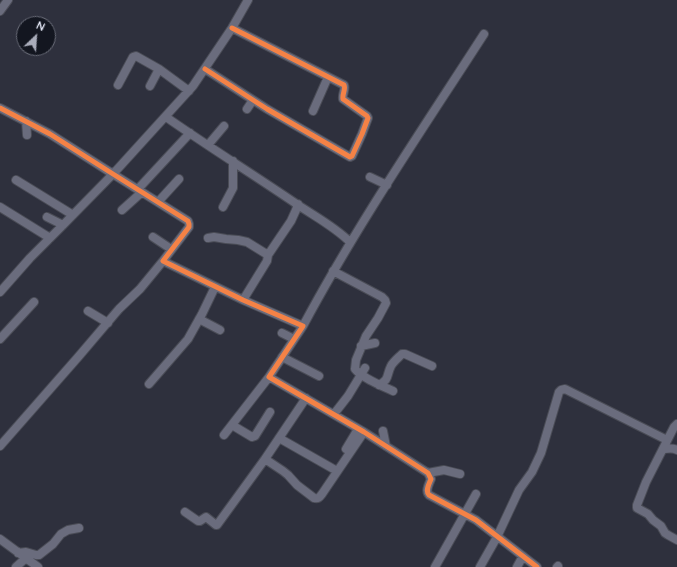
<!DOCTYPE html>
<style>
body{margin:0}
#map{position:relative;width:677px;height:567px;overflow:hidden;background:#2e303d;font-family:Quicksand,sans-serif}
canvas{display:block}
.north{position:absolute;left:16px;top:16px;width:40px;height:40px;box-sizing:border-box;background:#131620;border:1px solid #6a6d79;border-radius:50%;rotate:25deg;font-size:11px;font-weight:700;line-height:16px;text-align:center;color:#ecf0ff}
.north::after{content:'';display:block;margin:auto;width:14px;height:18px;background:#aaadbb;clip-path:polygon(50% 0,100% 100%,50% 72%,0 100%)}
</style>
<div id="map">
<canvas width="677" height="567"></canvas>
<div class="north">N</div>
</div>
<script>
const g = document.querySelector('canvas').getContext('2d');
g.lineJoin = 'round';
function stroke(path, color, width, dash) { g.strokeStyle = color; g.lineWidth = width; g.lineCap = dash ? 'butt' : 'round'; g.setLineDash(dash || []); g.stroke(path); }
const minor = new Path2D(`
 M 0,11 L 8,0
 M 205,69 L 267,109 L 350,157 L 352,156 L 362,134 L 368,118 L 367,116 L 343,99 C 342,94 346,89 344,85 L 232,28
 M 118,85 L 133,57 L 136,56 L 159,69 L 189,91
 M 150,86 L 159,69
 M 0,108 L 50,134 L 113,174 L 188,221 L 189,224 L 189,227 L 163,261 L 243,300 L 303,326 L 269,377 L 364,432 L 428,473 L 431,479 C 429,484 425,491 429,495 L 476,520 L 537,567
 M 247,109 L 253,100
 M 313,111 L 328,77
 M 166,117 C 209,147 254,175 298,205 C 316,217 335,227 350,242
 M 26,121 L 27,135
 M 208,145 L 224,126
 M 370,177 L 387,185
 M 16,180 L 73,215
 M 138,189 L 190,133
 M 158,202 L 179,179
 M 0,207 L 50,238
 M 223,207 L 233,188 L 233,161
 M 122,210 L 142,192
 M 47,217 L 63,225
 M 153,237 L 171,249
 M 208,238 L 214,237 L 226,239 L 238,240 L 247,242 L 268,255
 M 333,271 L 382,297 L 385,300 L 386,303 L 378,318 L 366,336 L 356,360 L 355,369 C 362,378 382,386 393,391
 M 0,292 L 30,258 L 64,224 L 113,174 L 193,86 L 232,28 L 248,0
 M 243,300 L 267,261 L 268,255 L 291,221 L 296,210 L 298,204
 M 88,311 L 108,323
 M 199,319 L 220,330
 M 303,326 C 357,225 422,130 484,34
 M 282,333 L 294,339
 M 0,339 L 34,302
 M 361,346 L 375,343
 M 282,357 L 319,376
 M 149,384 L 188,339 L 202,314 L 215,287
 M 379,385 C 390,379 386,376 391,366 C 393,362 398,358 402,354 L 405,354 L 432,366
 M 334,414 L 348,396 L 365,368
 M 677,424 L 674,427 L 646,482 L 637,505 L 637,508 L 648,514 L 653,520 L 661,526 L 665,533 L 668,535 L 677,540
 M 232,425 L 252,437 L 255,436 L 270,412
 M 383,431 L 386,446
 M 224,435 L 269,377
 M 279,438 L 337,471
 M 0,446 L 79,356 L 119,309 L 140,289 L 163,261
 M 346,449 L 358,429
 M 663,449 C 668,449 672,447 677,450
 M 265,459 L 283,471 L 288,475 L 297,485 L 314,498 C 318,499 319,498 322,494 L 364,432
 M 428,473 L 444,470 L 460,474
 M 185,512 L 198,521 L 200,521 L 206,517 L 216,525 L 217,525 L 265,459 L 306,398
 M 0,539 L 38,567
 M 18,553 L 26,552 L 36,555 L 39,555 L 53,544 L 61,534 L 68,530 L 79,528
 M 16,567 L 26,558
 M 435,567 L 476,494
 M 480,567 L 497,537 L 519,490 L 532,472 L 541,453 L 559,392 L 561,390 L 565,389 L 667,440
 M 517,567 L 523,556
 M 557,567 L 558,566`);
const cycleway = new Path2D(`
 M 205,69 L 267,109 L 350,157 L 352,156 L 362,134 L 368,118 L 367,116 L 343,99 C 342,94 346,89 344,85 L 232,28
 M 0,108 L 50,134 L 113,174 L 188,221 L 189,224 L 189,227 L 163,261 L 243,300 L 303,326 L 269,377 L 364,432 L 428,473 L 431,479 C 429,484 425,491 429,495 L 476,520 L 537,567`);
stroke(minor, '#4a4c56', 10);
stroke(minor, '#6a6c7d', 8);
stroke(cycleway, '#f48246', 5);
</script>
